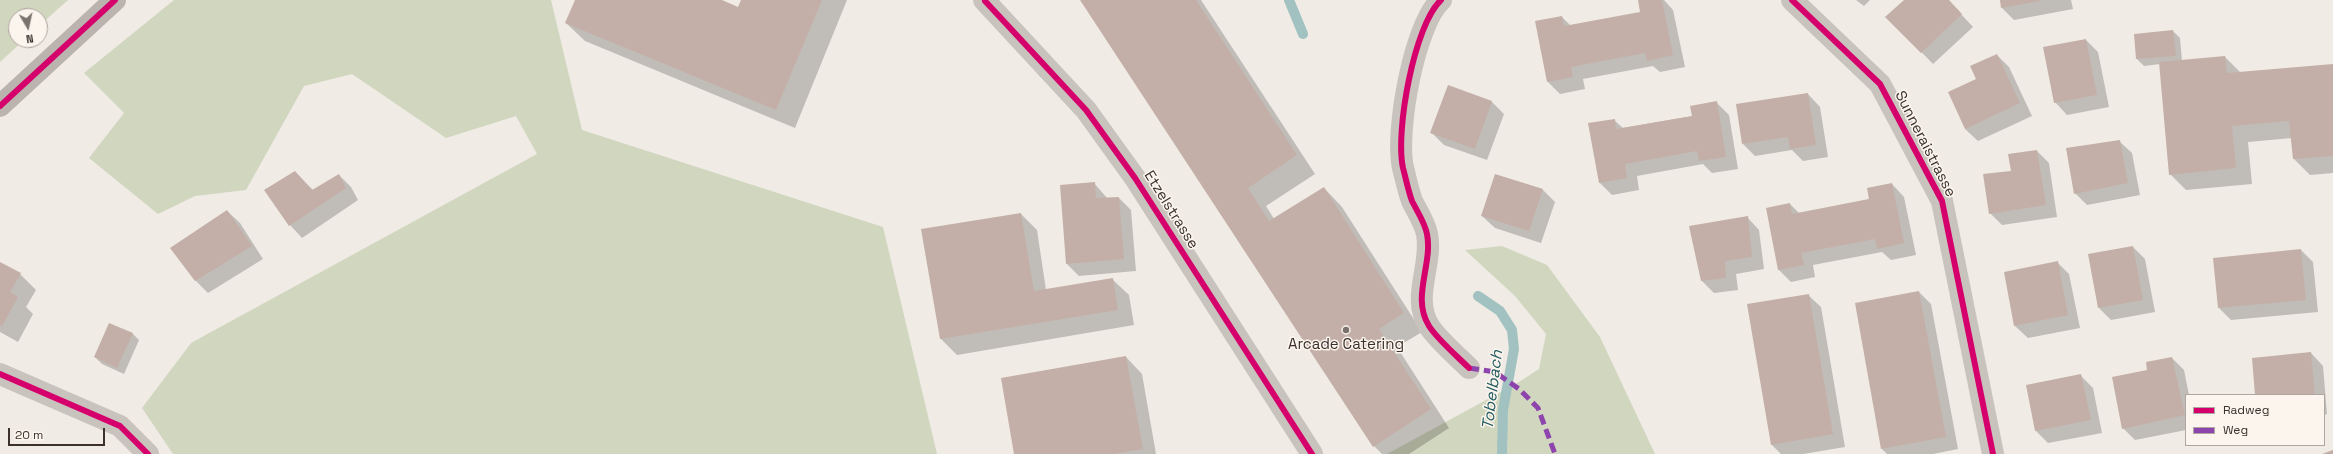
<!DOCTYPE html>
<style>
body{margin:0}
#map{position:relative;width:2333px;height:454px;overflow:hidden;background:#f0ebe5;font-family:"Space Grotesk",sans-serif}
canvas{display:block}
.legend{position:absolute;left:2185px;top:394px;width:140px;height:52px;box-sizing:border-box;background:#fbf5ee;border:1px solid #aea6a0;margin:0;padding:5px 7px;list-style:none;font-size:12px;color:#3b302b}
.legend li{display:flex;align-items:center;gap:8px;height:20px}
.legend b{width:20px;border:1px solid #aea6a0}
.north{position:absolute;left:8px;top:8px;width:40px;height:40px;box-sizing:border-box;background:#fbf5ee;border:1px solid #aea6a0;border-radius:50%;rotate:171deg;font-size:11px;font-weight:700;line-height:16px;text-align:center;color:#3b302b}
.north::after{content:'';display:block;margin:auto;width:14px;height:18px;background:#7a716c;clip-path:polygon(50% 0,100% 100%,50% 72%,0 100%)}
.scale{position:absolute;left:8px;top:428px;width:97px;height:18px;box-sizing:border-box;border:2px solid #3b302b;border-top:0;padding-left:5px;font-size:12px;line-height:14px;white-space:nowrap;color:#3b302b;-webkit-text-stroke:3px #fbf5ee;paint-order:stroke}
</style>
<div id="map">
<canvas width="2333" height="454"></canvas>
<ul class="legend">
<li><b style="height:5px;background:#d6006c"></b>Radweg</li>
<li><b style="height:5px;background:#8e44ad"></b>Weg</li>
</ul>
<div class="north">N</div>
<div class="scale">20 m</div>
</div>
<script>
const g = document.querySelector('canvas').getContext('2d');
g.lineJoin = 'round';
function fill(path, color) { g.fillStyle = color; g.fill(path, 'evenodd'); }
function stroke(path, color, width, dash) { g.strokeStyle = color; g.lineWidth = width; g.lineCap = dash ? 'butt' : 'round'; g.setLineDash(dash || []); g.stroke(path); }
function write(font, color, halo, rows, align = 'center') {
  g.font = font + ' "Space Grotesk",sans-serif'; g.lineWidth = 3; g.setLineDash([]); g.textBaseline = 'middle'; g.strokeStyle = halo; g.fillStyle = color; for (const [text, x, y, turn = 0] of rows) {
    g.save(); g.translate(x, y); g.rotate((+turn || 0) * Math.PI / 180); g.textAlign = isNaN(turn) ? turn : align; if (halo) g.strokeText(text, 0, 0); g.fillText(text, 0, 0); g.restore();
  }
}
const green = new Path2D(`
 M 0,0 L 68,0 L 40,25 L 40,16 L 16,16 L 16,40 L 24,40 L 0,62 Z
 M 174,0 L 551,0 L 582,130 L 883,227 L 937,454 L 173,454 L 142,408 L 191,343 L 537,154 L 516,116 L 446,138 L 352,74 L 304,86 L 246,190 L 195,196 L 158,214 L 89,158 L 124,113 L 84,73 Z
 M 1502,246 L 1547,265 L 1600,337 L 1655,454 L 1387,454 L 1519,382 L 1539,369 L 1546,334 L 1515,296 L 1465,250 Z`);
const shadow = new Path2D(`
 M 576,0 L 719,0 L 739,8 L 742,0 L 847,0 L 795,128 L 585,41 L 566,23 Z
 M 1081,0 L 1201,0 L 1315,174 L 1266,206 L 1274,219 L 1324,188 L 1342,207 L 1422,332 L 1397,347 L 1449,428 L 1409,454 L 1382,454 L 1374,446 Z
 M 1646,0 L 1664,0 L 1673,10 L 1685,67 L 1660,72 L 1653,66 L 1583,79 L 1585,89 L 1560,94 L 1548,82 L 1536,22 L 1562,17 L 1571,26 L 1641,13 Z
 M 1856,0 L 1870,0 L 1864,6 Z
 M 1905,0 L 1948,0 L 1973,27 L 1933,64 L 1887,17 Z
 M 2001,0 L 2071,0 L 2073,9 L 2014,20 L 2002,8 Z
 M 2173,31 L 2180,38 L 2182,61 L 2225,57 L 2241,73 L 2333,65 L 2333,173 L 2310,175 L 2294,159 L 2292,138 L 2248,142 L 2252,184 L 2186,190 L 2170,174 L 2160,64 L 2144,66 L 2137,59 L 2135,35 Z
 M 2086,40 L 2098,52 L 2109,107 L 2067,115 L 2055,102 Z
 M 1997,55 L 2009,67 L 2032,116 L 1978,141 L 1965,129 L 1977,79 Z
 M 1448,86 L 1492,102 L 1504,114 L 1487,160 L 1444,145 L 1431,132 Z
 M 1808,94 L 1820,107 L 1828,157 L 1803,161 L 1792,150 L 1755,156 L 1743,144 Z
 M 1716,102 L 1729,115 L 1738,169 L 1712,173 L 1703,164 L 1637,176 L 1639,190 L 1612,195 L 1600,183 L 1614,120 L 1623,128 L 1693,116 Z
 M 2119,141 L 2132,153 L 2140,195 L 2087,205 L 2075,193 Z
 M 2037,151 L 2049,163 L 2057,217 L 2002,225 L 1990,213 L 2012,172 Z
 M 295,172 L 313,190 L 339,175 L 351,187 L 358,200 L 302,238 L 290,225 Z
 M 1094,183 L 1107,198 L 1119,198 L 1131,210 L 1136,271 L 1079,276 L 1067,264 Z
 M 1892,184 L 1904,197 L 1916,255 L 1891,260 L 1882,252 L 1813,265 L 1815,277 L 1791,282 L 1779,270 L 1767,209 L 1790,204 L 1800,214 L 1871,199 Z
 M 1543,190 L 1555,202 L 1541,243 L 1495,228 L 1482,216 Z
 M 227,211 L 240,223 L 263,259 L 208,293 L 196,281 L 172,248 Z
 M 1021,214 L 1037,230 L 1046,290 L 1112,279 L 1129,295 L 1134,325 L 957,355 L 941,339 L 923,230 Z
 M 1747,217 L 1759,230 L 1764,269 L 1736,274 L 1738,290 L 1714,293 L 1702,281 Z
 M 2133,247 L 2145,259 L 2155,312 L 2111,320 L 2099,308 Z
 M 2301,250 L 2313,262 L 2318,312 L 2231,320 L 2219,308 Z
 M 2057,262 L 2069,274 L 2080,328 L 2028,338 L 2015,326 Z
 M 0,263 L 20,274 L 36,290 L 26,307 L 33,314 L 18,342 L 0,332 Z
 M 1919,292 L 1931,304 L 1958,449 L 1933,454 L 1887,454 L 1882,449 Z
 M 1808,295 L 1821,307 L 1845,447 L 1803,454 L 1781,454 L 1772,445 L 1748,305 Z
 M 132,333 L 139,340 L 124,374 L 102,364 L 95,357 Z
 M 2311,353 L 2323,366 L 2327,414 L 2324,415 L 2324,395 L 2256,395 Z
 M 1126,357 L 1142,374 L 1156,454 L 1015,454 Z
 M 2172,358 L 2184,370 L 2189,395 L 2186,395 L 2186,430 L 2135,440 L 2123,428 L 2148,370 Z
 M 2081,376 L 2093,388 L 2102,433 L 2048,443 L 2036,431 L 2027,386 Z`);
const stream = new Path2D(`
 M 1289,0 L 1303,34
 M 1478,296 L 1500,311 L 1512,330 L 1514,349 L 1503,410 L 1502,454`);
const building = new Path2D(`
 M 575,0 L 722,0 L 738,7 L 741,0 L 822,0 L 776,110 L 565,23 Z
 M 1080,0 L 1196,0 L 1297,155 L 1248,188 L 1269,221 L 1324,187 L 1404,313 L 1379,329 L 1431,409 L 1373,447 Z
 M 1638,0 L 1662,0 L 1673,55 L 1647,61 L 1645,53 L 1571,67 L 1573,77 L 1547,82 L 1535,21 L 1562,16 L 1564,26 L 1640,12 Z
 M 1904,0 L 1949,0 L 1962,14 L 1921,53 L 1885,17 Z
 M 2000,0 L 2040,0 L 2040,1 L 2001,8 Z
 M 2173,30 L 2176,56 L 2136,59 L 2134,34 Z
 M 2086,39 L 2097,95 L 2054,103 L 2043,47 Z
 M 1997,54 L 2020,103 L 1965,129 L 1948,92 L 1976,79 L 1970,66 Z
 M 2225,56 L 2227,73 L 2333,64 L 2333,156 L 2293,159 L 2289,121 L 2232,126 L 2236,168 L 2169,175 L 2159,62 Z
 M 1448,85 L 1492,101 L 1475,149 L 1430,133 Z
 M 1808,93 L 1816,145 L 1790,149 L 1788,137 L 1742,144 L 1736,104 Z
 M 1717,101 L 1726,157 L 1699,161 L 1697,151 L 1625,164 L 1627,178 L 1599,183 L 1588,123 L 1615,119 L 1616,129 L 1692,116 L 1690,106 Z
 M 2120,140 L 2128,183 L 2074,194 L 2066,148 Z
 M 2037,150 L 2046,205 L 1989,214 L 1983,174 L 2011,171 L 2008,154 Z
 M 295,171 L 312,190 L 339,174 L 346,188 L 289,226 L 264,190 Z
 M 1495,174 L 1543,189 L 1529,231 L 1481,216 Z
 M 1095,182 L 1096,198 L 1119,197 L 1124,259 L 1066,264 L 1060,185 Z
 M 1892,183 L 1904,243 L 1877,249 L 1875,239 L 1801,253 L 1804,265 L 1778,270 L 1766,208 L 1790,203 L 1792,214 L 1869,199 L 1867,188 Z
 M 227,210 L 252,246 L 195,281 L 170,248 Z
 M 1021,213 L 1034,291 L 1113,278 L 1118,310 L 940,339 L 921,229 Z
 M 1748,216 L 1752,257 L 1725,261 L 1726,278 L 1701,281 L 1689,226 Z
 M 2133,246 L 2143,300 L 2098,308 L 2088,254 Z
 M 2301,249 L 2306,300 L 2218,308 L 2213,258 Z
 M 2058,261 L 2068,315 L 2014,326 L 2004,272 Z
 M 0,262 L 21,273 L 10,292 L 18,297 L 2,326 L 0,325 Z
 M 1919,291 L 1946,437 L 1881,449 L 1855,303 Z
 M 1809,294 L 1833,434 L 1771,445 L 1747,304 Z
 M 109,323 L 133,333 L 117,368 L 94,357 Z
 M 2311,352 L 2315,395 L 2255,395 L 2252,358 Z
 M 1126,356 L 1143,449 L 1114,454 L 1014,454 L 1001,378 Z
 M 2172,357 L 2185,415 L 2122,429 L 2112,377 L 2147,370 L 2146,362 Z
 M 2081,374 L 2091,420 L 2035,431 L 2026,385 Z
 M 2333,450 L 2333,454 L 2322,454 Z`);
const minor = new Path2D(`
 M 1441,0 C 1414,25 1395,132 1403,168 C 1406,179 1408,190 1412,201 C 1417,211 1425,223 1427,234 C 1433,265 1411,297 1429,326 C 1438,340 1457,356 1469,368
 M 1792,0 L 1880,84 L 1942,201 L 1993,454
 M 0,374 L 120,426 L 148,454`);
const tertiary = new Path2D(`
 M 984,0 L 1086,110 L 1135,178 L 1312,454`);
const secondary = new Path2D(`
 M 0,106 L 115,0`);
const quiet = new Path2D(`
 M 1469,368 L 1495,372 L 1519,389 L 1538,408 L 1555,454`);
const cycleway = new Path2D(`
 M 1441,0 C 1414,25 1395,132 1403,168 C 1406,179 1408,190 1412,201 C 1417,211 1425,223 1427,234 C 1433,265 1411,297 1429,326 C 1438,340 1457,356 1469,368
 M 1792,0 L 1880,84 L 1942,201 L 1993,454
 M 985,1 L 1086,110 L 1135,178 L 1312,454
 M 0,106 L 115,0
 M 0,374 L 120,426 L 148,454`);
const markers = [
 [1346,330,4,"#7a716c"]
];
const streetNames = [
 ["Sunneraistrasse",1925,144,63],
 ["Etzelstrasse",1171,210,58]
];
const poiNames = [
 ["Arcade Catering",1346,345]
];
const waterNames = [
 ["Tobelbach",1493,390,-83]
];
fill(green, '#d1d6bf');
fill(shadow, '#0003');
stroke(stream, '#a1c2c1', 10);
fill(building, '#c3afa7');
stroke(minor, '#c9c3be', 22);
stroke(tertiary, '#c9c3be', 22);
stroke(secondary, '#bab3ae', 22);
stroke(quiet, '#8e44ad', 5, [10, 5]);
stroke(cycleway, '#d6006c', 6);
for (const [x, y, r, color] of markers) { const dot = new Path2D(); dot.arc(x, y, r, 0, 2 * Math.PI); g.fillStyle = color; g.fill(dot); stroke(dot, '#fbf5ee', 1.5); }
write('15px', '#3b302b', '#fbf5ee', streetNames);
write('15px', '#3b302b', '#fbf5ee', poiNames);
write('italic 16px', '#1f5a5e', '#fbf5ee', waterNames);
</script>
